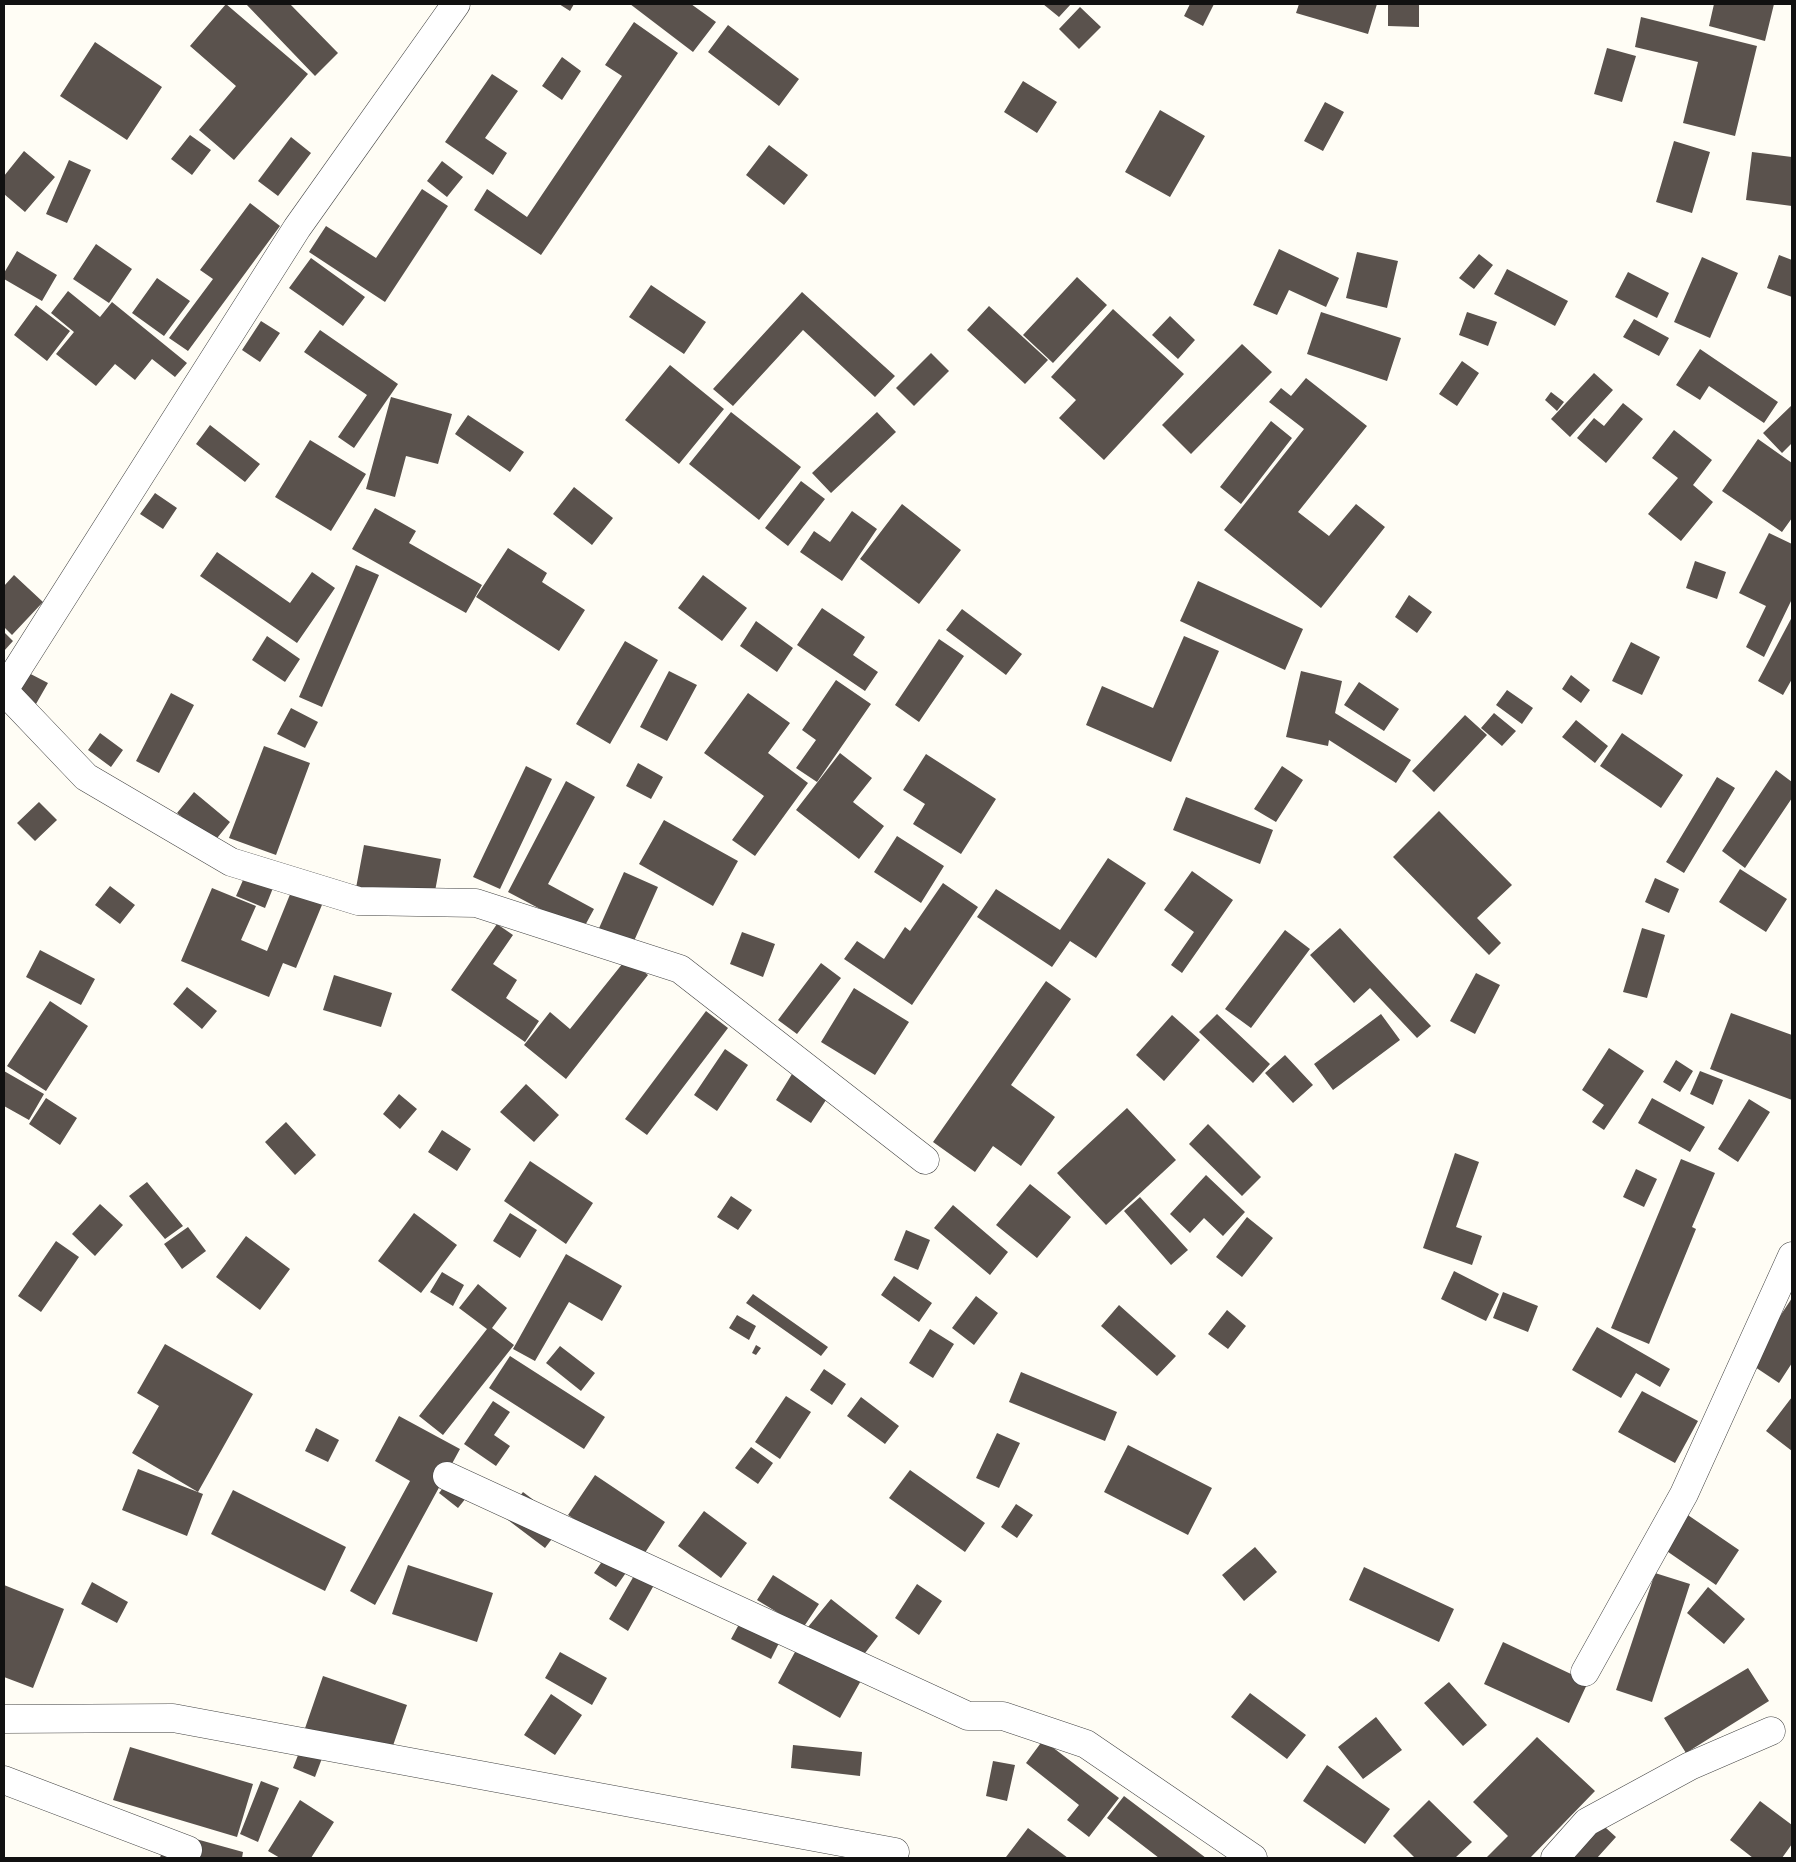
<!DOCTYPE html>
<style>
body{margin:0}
#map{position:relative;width:1796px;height:1862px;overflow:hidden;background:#fffdf5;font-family:"Times New Roman",serif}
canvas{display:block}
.frame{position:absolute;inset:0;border:5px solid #111;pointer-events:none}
</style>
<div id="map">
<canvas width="1796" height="1862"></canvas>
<div class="frame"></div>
</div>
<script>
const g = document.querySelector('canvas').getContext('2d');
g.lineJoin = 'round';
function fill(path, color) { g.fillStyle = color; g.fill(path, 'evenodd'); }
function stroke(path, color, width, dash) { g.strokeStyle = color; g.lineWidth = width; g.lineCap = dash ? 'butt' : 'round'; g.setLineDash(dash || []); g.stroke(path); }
const building = new Path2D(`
 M 226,4 L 308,74 L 234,160 L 199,130 L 236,86 L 190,46 Z
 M 246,4 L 290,4 L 338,53 L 315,76 Z
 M 559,4 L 574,4 L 570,11 Z
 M 630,4 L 691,4 L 716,22 L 693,52 Z
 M 1043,4 L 1071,4 L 1059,17 Z
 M 1190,4 L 1214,4 L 1203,26 L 1184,16 Z
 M 1299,4 L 1377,4 L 1368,34 L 1296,13 Z
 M 1388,4 L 1419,4 L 1419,27 L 1388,26 Z
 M 1714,4 L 1774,4 L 1765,41 L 1709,26 Z
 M 1080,7 L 1101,27 L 1079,49 L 1059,29 Z
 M 1641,17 L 1757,46 L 1735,136 L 1683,123 L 1698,62 L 1635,47 Z
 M 634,22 L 678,53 L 541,255 L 474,210 L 487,189 L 527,217 L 622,76 L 605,65 Z
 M 728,25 L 799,79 L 779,106 L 708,52 Z
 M 95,42 L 162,87 L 127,140 L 60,96 Z
 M 1607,48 L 1636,56 L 1622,102 L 1594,94 Z
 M 562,57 L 581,71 L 562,100 L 542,86 Z
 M 492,74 L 518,91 L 485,138 L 507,153 L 493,175 L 445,142 Z
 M 1023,81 L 1057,102 L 1037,133 L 1004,112 Z
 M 1325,102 L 1344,112 L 1323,151 L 1304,141 Z
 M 1160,110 L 1205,136 L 1170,197 L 1125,172 Z
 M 190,135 L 211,150 L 192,175 L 171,159 Z
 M 291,137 L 311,153 L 278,196 L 258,181 Z
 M 1674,141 L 1710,152 L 1692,213 L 1656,202 Z
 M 769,145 L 808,175 L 784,205 L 746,175 Z
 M 24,151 L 55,177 L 25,212 L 4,194 L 4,176 Z
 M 1752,152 L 1792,157 L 1792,206 L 1746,200 Z
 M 69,160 L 91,170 L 67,223 L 46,214 Z
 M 442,161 L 463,177 L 447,197 L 427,181 Z
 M 422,189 L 448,206 L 385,302 L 309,252 L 326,226 L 376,258 Z
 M 250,203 L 280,226 L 188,351 L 169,338 L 213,279 L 200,270 Z
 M 96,244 L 132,269 L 109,303 L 73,279 Z
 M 1279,249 L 1339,278 L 1326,307 L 1289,290 L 1277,315 L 1253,305 Z
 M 17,251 L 57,275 L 42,301 L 4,279 L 4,273 Z
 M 1357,252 L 1398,261 L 1387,308 L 1346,298 Z
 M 1479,254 L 1493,265 L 1474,289 L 1459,278 Z
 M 1779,255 L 1792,260 L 1792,297 L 1767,288 Z
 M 1702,257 L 1738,273 L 1710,338 L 1674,322 Z
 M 311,258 L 365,297 L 343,326 L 289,288 Z
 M 1507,269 L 1568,301 L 1555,326 L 1494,294 Z
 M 1628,272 L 1669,293 L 1657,318 L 1615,297 Z
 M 1077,277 L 1107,305 L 1053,363 L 1023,335 Z
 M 157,278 L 190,301 L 164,336 L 132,313 Z
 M 651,285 L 706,322 L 684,354 L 629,317 Z
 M 68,291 L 100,317 L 112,302 L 187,363 L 175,377 L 152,359 L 135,380 L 115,364 L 96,386 L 56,354 L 74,332 L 51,313 Z
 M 802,292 L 895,376 L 875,397 L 803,330 L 733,406 L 713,389 Z
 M 36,305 L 70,331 L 47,361 L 14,335 Z
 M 989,306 L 1048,360 L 1025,384 L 967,330 Z
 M 1113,309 L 1184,374 L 1104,460 L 1059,418 L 1076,400 L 1051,377 Z
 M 1321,312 L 1401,338 L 1387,381 L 1307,354 Z
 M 1467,312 L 1497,322 L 1488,346 L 1459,335 Z
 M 1170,316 L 1195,340 L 1178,359 L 1152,335 Z
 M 1634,319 L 1669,338 L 1659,356 L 1623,337 Z
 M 261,321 L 280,333 L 260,362 L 242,350 Z
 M 320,330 L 398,384 L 354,448 L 338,437 L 367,395 L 304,352 Z
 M 1242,344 L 1272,372 L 1191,454 L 1162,425 Z
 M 1700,349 L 1778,402 L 1764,423 L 1709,386 L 1700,400 L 1676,385 Z
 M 931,353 L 949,371 L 914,406 L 896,388 Z
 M 1462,361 L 1479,373 L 1457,406 L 1439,394 Z
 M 670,365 L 724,409 L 679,464 L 625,420 Z
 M 1594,373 L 1613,390 L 1570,437 L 1551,419 Z
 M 1306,378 L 1367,426 L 1298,512 L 1329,536 L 1356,504 L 1385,527 L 1321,608 L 1224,530 L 1304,429 L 1269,402 L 1281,388 L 1291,396 Z
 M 1551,392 L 1564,402 L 1557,411 L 1545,400 Z
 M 391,397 L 452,414 L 438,464 L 406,456 L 395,497 L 366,489 Z
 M 1623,403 L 1643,419 L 1606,463 L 1577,438 L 1594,418 L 1604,426 Z
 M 1792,405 L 1792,443 L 1782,453 L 1763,433 Z
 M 731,412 L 801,467 L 759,520 L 689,464 Z
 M 877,412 L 896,432 L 831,493 L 812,473 Z
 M 468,415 L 524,452 L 510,472 L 455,434 Z
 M 1271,421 L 1292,438 L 1241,504 L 1220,487 Z
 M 210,425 L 260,464 L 245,482 L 196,444 Z
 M 1674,430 L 1712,460 L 1693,485 L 1713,502 L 1681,541 L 1648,514 L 1678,478 L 1652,458 Z
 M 1758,439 L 1792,463 L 1792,518 L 1782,532 L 1722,491 Z
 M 310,440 L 366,474 L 331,531 L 275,497 Z
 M 801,481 L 825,499 L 788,546 L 765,528 Z
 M 574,487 L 613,518 L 592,545 L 553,514 Z
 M 155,493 L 177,508 L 163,529 L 140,514 Z
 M 902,504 L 961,550 L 919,604 L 860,559 Z
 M 375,508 L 416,531 L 409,543 L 482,585 L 466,613 L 352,549 Z
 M 852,511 L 877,529 L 842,581 L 800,552 L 814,531 L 830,542 Z
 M 1769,533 L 1792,544 L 1792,599 L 1764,657 L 1746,647 L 1766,606 L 1739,593 Z
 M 508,548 L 547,573 L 542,582 L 585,610 L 559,651 L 476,597 Z
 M 217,552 L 290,603 L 312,572 L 335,588 L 297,643 L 200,576 Z
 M 1695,561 L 1726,572 L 1717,599 L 1686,588 Z
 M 356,565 L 379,575 L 322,707 L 299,697 Z
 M 14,575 L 43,602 L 12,635 L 4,627 L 4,586 Z
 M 703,575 L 747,608 L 722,641 L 678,608 Z
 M 1198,581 L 1303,629 L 1285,670 L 1180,621 Z
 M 1409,595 L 1432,612 L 1417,633 L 1395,617 Z
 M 822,608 L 865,637 L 853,655 L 878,672 L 865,691 L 797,645 Z
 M 962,609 L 1022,654 L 1006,675 L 946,630 Z
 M 1792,617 L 1792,679 L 1783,695 L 1758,681 Z
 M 756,621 L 793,648 L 777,672 L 740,646 Z
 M 4,632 L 13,641 L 4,651 Z
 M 267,636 L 300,659 L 285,682 L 252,660 Z
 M 1184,636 L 1219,651 L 1171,762 L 1086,725 L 1102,686 L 1153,708 Z
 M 939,639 L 964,656 L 919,722 L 895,705 Z
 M 625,641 L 658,660 L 610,744 L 576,724 Z
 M 1631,642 L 1660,657 L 1642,695 L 1612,681 Z
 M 21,669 L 48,683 L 28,718 L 4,704 Z
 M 669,671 L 697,685 L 667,741 L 640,727 Z
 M 1301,671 L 1342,681 L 1335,713 L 1411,760 L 1396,783 L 1329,740 L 1328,746 L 1286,737 Z
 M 1571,675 L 1590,690 L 1581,703 L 1562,689 Z
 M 836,680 L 871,704 L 817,782 L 796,768 L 816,740 L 802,730 Z
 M 1359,682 L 1399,709 L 1384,731 L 1344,705 Z
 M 1507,690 L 1533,708 L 1522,724 L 1496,705 Z
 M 171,693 L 194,705 L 159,773 L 136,761 Z
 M 748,693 L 790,723 L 768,753 L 808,783 L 755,856 L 732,840 L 764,796 L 704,753 Z
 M 291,708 L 318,722 L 305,748 L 277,734 Z
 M 1494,713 L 1516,731 L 1502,746 L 1481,728 Z
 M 1465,715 L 1487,735 L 1434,792 L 1412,771 Z
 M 1576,720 L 1608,746 L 1595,763 L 1562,737 Z
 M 100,733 L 123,750 L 111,767 L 88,750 Z
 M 1622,733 L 1683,775 L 1661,808 L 1600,766 Z
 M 264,746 L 310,763 L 276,855 L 229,838 Z
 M 840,753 L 872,778 L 853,802 L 884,826 L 859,859 L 796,810 Z
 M 926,754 L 996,799 L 961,854 L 913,824 L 925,804 L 903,790 Z
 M 638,763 L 663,777 L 651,799 L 626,786 Z
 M 526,766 L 552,779 L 500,889 L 473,877 Z
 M 1282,766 L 1303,780 L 1276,822 L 1254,809 Z
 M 1776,770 L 1792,782 L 1792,798 L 1745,868 L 1722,851 Z
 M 1717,777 L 1735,788 L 1684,873 L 1666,862 Z
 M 566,781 L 595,797 L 548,884 L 594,909 L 582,931 L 508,892 Z
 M 194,792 L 230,822 L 214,842 L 177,813 Z
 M 1186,797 L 1273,830 L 1260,864 L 1173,830 Z
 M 39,802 L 57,820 L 35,841 L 17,823 Z
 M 1439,811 L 1512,885 L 1477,918 L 1501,943 L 1489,955 L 1393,857 Z
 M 664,820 L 738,861 L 713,906 L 639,864 Z
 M 897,836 L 944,866 L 921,903 L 874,872 Z
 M 364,845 L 441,859 L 433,902 L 356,888 Z
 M 1108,858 L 1146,883 L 1096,958 L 1070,941 L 1052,967 L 977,917 L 996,889 L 1060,930 Z
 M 1740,869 L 1787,899 L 1766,932 L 1719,902 Z
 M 247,871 L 275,883 L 265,908 L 236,896 Z
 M 1192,871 L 1233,900 L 1182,973 L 1171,965 L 1194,932 L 1164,910 Z
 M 624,872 L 658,887 L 630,950 L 596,935 Z
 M 1655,878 L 1679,889 L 1669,913 L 1645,902 Z
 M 943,883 L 978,907 L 912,1005 L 844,959 L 857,941 L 884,959 L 905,927 L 910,931 Z
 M 110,886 L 135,905 L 120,924 L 95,905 Z
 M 293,887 L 324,900 L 296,968 L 283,963 L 269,997 L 181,961 L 212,888 L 256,906 L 241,940 L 267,951 Z
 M 497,924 L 513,935 L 493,964 L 517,980 L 506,998 L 539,1021 L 525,1042 L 451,990 Z
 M 1340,928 L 1431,1026 L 1417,1038 L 1370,988 L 1354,1003 L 1310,955 Z
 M 1642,928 L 1665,935 L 1647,998 L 1623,992 Z
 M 1285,930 L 1310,949 L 1251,1028 L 1225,1009 Z
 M 742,932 L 775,944 L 763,977 L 730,964 Z
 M 40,950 L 95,979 L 81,1005 L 26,977 Z
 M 627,958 L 648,975 L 566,1079 L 524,1045 L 550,1012 L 570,1029 Z
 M 821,963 L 841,978 L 797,1034 L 778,1020 Z
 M 1476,973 L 1500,985 L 1475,1034 L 1450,1021 Z
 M 334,975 L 392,993 L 381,1027 L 323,1010 Z
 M 1046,981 L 1071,999 L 1011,1085 L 1055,1117 L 1021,1166 L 993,1146 L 975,1172 L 933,1142 Z
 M 187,987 L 217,1011 L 202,1029 L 173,1004 Z
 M 854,988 L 909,1022 L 875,1075 L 821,1042 Z
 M 50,1001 L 88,1026 L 46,1091 L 7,1066 Z
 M 706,1011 L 728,1028 L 647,1135 L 625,1119 Z
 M 1731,1013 L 1792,1035 L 1792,1100 L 1710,1069 Z
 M 1217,1014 L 1270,1064 L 1253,1083 L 1199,1032 Z
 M 1381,1014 L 1400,1040 L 1333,1090 L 1314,1064 Z
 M 1172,1015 L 1200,1040 L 1164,1081 L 1136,1055 Z
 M 1609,1048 L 1644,1071 L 1604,1130 L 1592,1122 L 1604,1105 L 1582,1090 Z
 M 725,1049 L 748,1065 L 717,1111 L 694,1095 Z
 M 1285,1055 L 1313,1085 L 1293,1103 L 1265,1073 Z
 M 1676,1060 L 1693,1071 L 1680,1092 L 1663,1082 Z
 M 4,1071 L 44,1094 L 29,1120 L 4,1106 Z
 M 1700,1071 L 1723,1080 L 1713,1105 L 1690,1094 Z
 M 792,1074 L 828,1097 L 811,1123 L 776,1100 Z
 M 526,1084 L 559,1115 L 534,1142 L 500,1112 Z
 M 399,1094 L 417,1109 L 400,1129 L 383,1114 Z
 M 46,1098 L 77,1118 L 60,1145 L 29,1124 Z
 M 1652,1098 L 1705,1127 L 1690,1152 L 1638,1123 Z
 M 1749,1099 L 1770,1112 L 1738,1162 L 1718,1149 Z
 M 1127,1108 L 1176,1160 L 1106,1225 L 1057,1173 Z
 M 286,1122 L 316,1155 L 295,1175 L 265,1142 Z
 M 1208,1124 L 1261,1177 L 1242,1196 L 1189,1144 Z
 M 442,1130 L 471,1149 L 457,1171 L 428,1152 Z
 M 1455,1153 L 1479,1162 L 1456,1227 L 1482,1236 L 1472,1265 L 1423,1248 Z
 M 1681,1159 L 1715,1173 L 1692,1227 L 1696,1229 L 1649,1344 L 1611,1328 Z
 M 530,1161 L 593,1203 L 566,1244 L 504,1201 Z
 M 1636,1169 L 1657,1179 L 1644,1207 L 1623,1197 Z
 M 1206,1175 L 1245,1212 L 1223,1236 L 1204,1218 L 1190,1233 L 1170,1214 Z
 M 147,1182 L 183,1226 L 165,1239 L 129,1196 Z
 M 1030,1184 L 1071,1217 L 1037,1258 L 996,1225 Z
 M 731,1196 L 752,1210 L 738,1230 L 717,1217 Z
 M 1140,1197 L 1188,1250 L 1171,1265 L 1124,1211 Z
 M 100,1204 L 123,1225 L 95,1256 L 72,1234 Z
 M 953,1205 L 1008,1252 L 990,1275 L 934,1228 Z
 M 414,1213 L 457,1245 L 421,1293 L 378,1261 Z
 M 510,1213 L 537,1230 L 520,1258 L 493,1241 Z
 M 1247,1217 L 1273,1238 L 1242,1277 L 1216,1257 Z
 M 188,1227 L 206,1251 L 182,1269 L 164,1244 Z
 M 906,1230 L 930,1240 L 918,1270 L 894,1260 Z
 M 246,1236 L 290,1269 L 260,1310 L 216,1277 Z
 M 56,1241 L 79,1257 L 41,1312 L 18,1296 Z
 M 566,1254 L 622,1286 L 602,1321 L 569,1302 L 535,1361 L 513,1349 Z
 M 1454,1271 L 1499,1294 L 1486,1321 L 1441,1299 Z
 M 442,1272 L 464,1285 L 453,1306 L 430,1292 Z
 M 894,1276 L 932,1303 L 919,1322 L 881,1295 Z
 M 478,1284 L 507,1308 L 492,1328 L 514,1345 L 443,1435 L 419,1416 L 487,1329 L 459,1308 Z
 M 1503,1292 L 1538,1306 L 1528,1332 L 1493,1318 Z
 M 753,1294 L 828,1347 L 821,1356 L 746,1303 Z
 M 976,1296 L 998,1313 L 974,1345 L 952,1328 Z
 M 1792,1298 L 1792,1363 L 1779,1383 L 1749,1363 Z
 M 1119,1305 L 1176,1356 L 1157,1376 L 1101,1326 Z
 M 1227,1310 L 1246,1326 L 1228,1349 L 1208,1334 Z
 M 737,1315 L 756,1326 L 749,1340 L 729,1328 Z
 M 1597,1327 L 1670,1369 L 1660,1387 L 1636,1373 L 1621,1398 L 1572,1370 Z
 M 930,1329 L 954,1344 L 933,1378 L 909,1363 Z
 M 165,1344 L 253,1394 L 198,1492 L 132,1453 L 159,1406 L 137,1393 Z
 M 756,1345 L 761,1348 L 756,1355 L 752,1353 Z
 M 560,1346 L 595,1373 L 581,1391 L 546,1363 Z
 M 510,1356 L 605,1417 L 584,1449 L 489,1388 Z
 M 824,1369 L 846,1384 L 832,1405 L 810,1390 Z
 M 1021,1372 L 1117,1412 L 1105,1441 L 1009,1402 Z
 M 1642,1391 L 1698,1421 L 1675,1463 L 1618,1432 Z
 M 786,1396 L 811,1412 L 780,1459 L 755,1442 Z
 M 861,1397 L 899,1426 L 885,1444 L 847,1416 Z
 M 1792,1397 L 1792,1451 L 1766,1431 Z
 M 493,1401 L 510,1412 L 494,1435 L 510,1446 L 496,1466 L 464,1444 Z
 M 399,1416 L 460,1449 L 375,1605 L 350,1591 L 410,1481 L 375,1461 Z
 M 316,1428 L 339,1440 L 328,1462 L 305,1451 Z
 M 997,1433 L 1020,1443 L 999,1488 L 976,1478 Z
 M 1128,1445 L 1212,1488 L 1188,1535 L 1104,1492 Z
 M 751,1447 L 773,1463 L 758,1484 L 735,1468 Z
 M 459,1468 L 478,1483 L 458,1508 L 439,1493 Z
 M 138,1469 L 203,1494 L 187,1536 L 122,1510 Z
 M 910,1470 L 985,1523 L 965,1552 L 889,1498 Z
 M 595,1475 L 665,1522 L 639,1562 L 568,1515 Z
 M 233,1490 L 346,1547 L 325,1591 L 211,1534 Z
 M 523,1492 L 564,1523 L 545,1548 L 504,1517 Z
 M 1016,1504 L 1033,1515 L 1017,1538 L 1001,1527 Z
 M 704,1511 L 747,1543 L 721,1578 L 678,1546 Z
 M 1682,1511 L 1739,1550 L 1716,1585 L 1658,1545 Z
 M 1255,1547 L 1277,1572 L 1244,1601 L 1222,1575 Z
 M 608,1553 L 630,1567 L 616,1587 L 594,1573 Z
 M 408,1565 L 493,1593 L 477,1642 L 392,1614 Z
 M 639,1567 L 658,1578 L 628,1631 L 609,1619 Z
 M 1364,1567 L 1454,1609 L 1439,1642 L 1349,1600 Z
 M 1655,1573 L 1690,1584 L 1652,1702 L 1616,1690 Z
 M 773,1575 L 819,1604 L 803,1628 L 757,1600 Z
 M 92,1582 L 128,1602 L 117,1623 L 81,1604 Z
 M 917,1584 L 942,1601 L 919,1635 L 895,1618 Z
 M 4,1585 L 64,1609 L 33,1688 L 4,1677 Z
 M 1708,1587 L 1745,1619 L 1724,1644 L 1687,1613 Z
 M 831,1599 L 878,1636 L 856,1665 L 808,1627 Z
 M 744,1615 L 783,1635 L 771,1659 L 731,1639 Z
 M 801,1641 L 863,1677 L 840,1718 L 778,1683 Z
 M 1503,1642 L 1588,1682 L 1569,1723 L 1484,1684 Z
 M 560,1652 L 607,1678 L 592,1705 L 545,1678 Z
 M 1748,1668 L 1769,1701 L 1686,1753 L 1664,1718 Z
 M 323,1676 L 407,1705 L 386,1766 L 302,1737 Z
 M 1449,1682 L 1487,1725 L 1463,1746 L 1424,1703 Z
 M 1250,1693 L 1306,1735 L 1287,1759 L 1231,1717 Z
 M 551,1694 L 582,1715 L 555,1755 L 524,1735 Z
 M 1376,1717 L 1402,1750 L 1363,1779 L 1338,1747 Z
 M 1537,1737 L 1595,1791 L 1530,1858 L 1486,1858 L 1508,1836 L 1473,1802 Z
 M 1043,1740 L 1119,1798 L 1089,1837 L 1067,1820 L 1079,1805 L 1026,1763 Z
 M 302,1745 L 324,1753 L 315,1777 L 293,1768 Z
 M 793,1745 L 862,1752 L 860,1776 L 791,1768 Z
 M 130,1747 L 253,1784 L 237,1837 L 113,1800 Z
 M 993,1761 L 1015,1765 L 1007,1801 L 986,1796 Z
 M 1327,1765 L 1390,1809 L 1365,1844 L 1303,1801 Z
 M 261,1781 L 279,1788 L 258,1842 L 240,1834 Z
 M 1124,1796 L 1206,1858 L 1159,1858 L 1107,1818 Z
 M 300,1800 L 334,1822 L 311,1858 L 280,1858 L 268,1851 Z
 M 1429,1800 L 1472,1842 L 1455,1858 L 1415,1858 L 1393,1836 Z
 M 1760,1801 L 1792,1825 L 1792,1844 L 1782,1858 L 1753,1858 L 1730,1840 Z
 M 1596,1819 L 1616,1837 L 1597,1858 L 1559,1858 Z
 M 1028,1828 L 1068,1858 L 1008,1858 L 1006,1857 Z
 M 167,1831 L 243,1852 L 242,1858 L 160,1858 Z`);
const minor = new Path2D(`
 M 4,690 L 297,228 L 456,4
 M 4,691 L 86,777 L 231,862 L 358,901 L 476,903 L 680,969 L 925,1160
 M 447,1476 L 968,1716 L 1003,1716 L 1086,1744 L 1253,1858
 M 1585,1672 L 1684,1494 L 1792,1256
 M 4,1719 L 173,1718 L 895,1852
 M 4,1780 L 188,1850
 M 1555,1858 L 1587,1822 L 1690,1766 L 1771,1731`);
fill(building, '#5a524d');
stroke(minor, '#444', 29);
stroke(minor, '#fff', 28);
</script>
